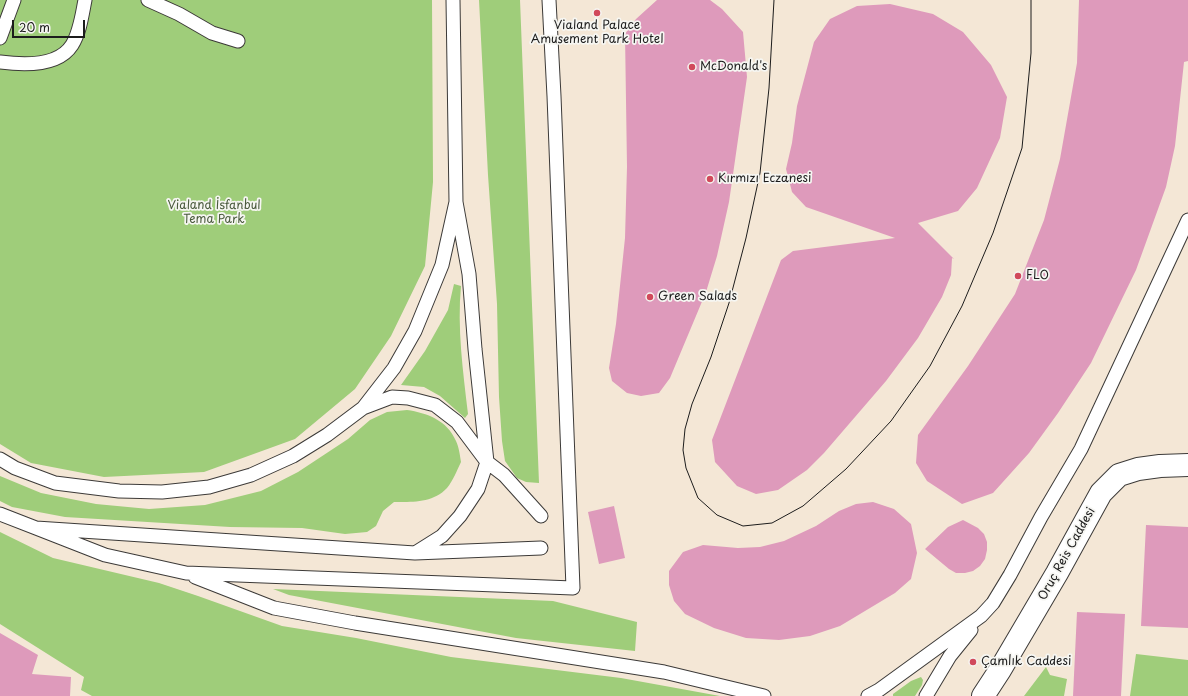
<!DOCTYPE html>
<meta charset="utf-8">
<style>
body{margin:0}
#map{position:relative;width:1188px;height:696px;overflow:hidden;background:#f4e7d6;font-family:"Playpen Sans",sans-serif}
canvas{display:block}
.scale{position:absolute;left:12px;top:20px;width:73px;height:18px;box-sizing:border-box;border:2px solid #1c1c1c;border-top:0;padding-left:5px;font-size:12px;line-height:14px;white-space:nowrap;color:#1c1c1c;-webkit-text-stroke:3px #f6f6f2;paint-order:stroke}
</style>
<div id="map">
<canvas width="1188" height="696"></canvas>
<div class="scale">20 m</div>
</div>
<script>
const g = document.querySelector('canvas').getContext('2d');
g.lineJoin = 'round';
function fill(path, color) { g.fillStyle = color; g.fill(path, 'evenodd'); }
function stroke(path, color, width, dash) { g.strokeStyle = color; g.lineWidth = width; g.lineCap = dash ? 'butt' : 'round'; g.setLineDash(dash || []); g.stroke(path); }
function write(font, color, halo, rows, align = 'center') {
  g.font = font + ' "Playpen Sans",sans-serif'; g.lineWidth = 3.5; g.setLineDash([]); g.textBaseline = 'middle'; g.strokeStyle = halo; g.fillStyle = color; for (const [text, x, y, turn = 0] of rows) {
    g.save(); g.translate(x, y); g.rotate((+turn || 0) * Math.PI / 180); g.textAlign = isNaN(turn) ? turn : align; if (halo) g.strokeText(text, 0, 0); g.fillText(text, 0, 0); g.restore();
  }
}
const green = new Path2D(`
 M 0,0 L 432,0 L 433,182 L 425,266 L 391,336 L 355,389 L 295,439 L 204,472 L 104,477 L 31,463 L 0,444 Z
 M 479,0 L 520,0 L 539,483 L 526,482 L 517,478 L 505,461 L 502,441 L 499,397 L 497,304 L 488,175 Z
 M 454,284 L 461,286 C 457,328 463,371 468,414 L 465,418 L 440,396 L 424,387 L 401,385 L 425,351 L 448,310 Z
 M 407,410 C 427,413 447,420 456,441 C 459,447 460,456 461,462 C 457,470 453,481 447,488 C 433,503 413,502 394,502 L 383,511 L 376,526 L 367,532 L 345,534 L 302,528 L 230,527 L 65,517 L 12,507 L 0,501 L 0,476 L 41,493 L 96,504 L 149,509 L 205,505 L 261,491 L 298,472 L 348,439 L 370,420 L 387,412 Z
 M 0,532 L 53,558 L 159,583 L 198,596 L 282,626 L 356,638 L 451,657 L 621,678 L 720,696 L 92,696 L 81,690 L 84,677 L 0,624 Z
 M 273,589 L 553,601 L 637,622 L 635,651 L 516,638 L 289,595 Z
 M 1136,654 L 1188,660 L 1188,696 L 1130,696 Z
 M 1046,667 L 1050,675 L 1067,679 L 1064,696 L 1024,696 Z
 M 921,677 L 923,680 L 922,685 L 915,696 L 893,696 L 893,694 L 911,681 Z`);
const building = new Path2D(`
 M 657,0 L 710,0 L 722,9 L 743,32 L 747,77 L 729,202 L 717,256 L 706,292 L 670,378 L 659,393 L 641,396 L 627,393 L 612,381 L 609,368 L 616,324 L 625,238 L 627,167 L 625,34 L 636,19 Z
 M 1079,0 L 1188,0 L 1188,61 L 1184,62 L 1175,146 L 1166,187 L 1136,270 L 1091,363 L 1058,413 L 1029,453 L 993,493 L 962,504 L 927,481 L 916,463 L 918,435 L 968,366 L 1015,294 L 1044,220 L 1060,159 L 1077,63 Z
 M 890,4 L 933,14 L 963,32 L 991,65 L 1007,97 L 1000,138 L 977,188 L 958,211 L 918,223 L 954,259 L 952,258 L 951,275 L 942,297 L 918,338 L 886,381 L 824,453 L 807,470 L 778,490 L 756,494 L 737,486 L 715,462 L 712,440 L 781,260 L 793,251 L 895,238 L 806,207 L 792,192 L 786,169 L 792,143 L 797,106 L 814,42 L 830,19 L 857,6 Z
 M 873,502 L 894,509 L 911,524 L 917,553 L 911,579 L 895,593 L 840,626 L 810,636 L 779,640 L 746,638 L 714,628 L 685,614 L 674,601 L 669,585 L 669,571 L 683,552 L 703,545 L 738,548 L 760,547 L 784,541 L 816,526 L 839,511 L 856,504 Z
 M 614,506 L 625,558 L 599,564 L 588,512 Z
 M 963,520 L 978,528 L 984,534 L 987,542 L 987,550 L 985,559 L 980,566 L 973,571 L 965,573 L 956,573 L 949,569 L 925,549 L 948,527 Z
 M 1146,525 L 1188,527 L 1188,628 L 1141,626 Z
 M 1077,612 L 1125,614 L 1121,696 L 1073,696 Z
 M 0,633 L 38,655 L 32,674 L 71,677 L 70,696 L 0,696 Z`);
const service = new Path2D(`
 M 148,0 L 179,14 L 212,33 L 238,41
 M 453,0 L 456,202 L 469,274 L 475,349 L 487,462 L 504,475 L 541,516
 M 0,38 L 14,0
 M 0,62 C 22,65 58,67 72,45 C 80,32 82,15 85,0
 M 363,408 L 392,397 L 408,398 L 435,405 L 457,422 L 487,462 L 478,489 L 460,516 L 442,536 L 415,553
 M 0,459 L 15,468 L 55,483 L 119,491 L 162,492 L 209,487 L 251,475 L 293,456 L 327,435 L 363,408 L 394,368 L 415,331 L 442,265 L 456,202
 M 0,514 L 36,528 L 415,553 L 541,548
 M 36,528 L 105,555 L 186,573 L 573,588 L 554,96 L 549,0
 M 195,577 L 274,608 L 355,623 L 664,672 L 764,696
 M 868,696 L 879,690 L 981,616 L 993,603 L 1010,575 L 1041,517 L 1081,449 L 1188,220
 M 926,696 L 950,656 L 971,630`);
const minor = new Path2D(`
 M 983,696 L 1000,670 L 1057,573 L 1101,493 L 1119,475 L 1138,469 L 1160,466 L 1188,465`);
const tram = new Path2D(`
 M 774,0 L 769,88 L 760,173 L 746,238 L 729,303 L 711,357 L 692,404 L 685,429 L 683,450 L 686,468 L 698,498 L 717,515 L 743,526 L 772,523 L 803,506 L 846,469 L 891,421 L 930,366 L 962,306 L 993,233 L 1022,148 L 1031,53 L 1031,0`);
const markers = [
 [597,13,4,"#d1495b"],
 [692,67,4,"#d1495b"],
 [710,179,4,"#d1495b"],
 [1018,276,4,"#d1495b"],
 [650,297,4,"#d1495b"],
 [973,662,4,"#d1495b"]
];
const poiNames = [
 ["Vialand Palace",597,26,"center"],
 ["Amusement Park Hotel",597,40,"center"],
 ["McDonald's",700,67],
 ["Kırmızı Eczanesi",718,179],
 ["FLO",1026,276],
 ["Green Salads",658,297],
 ["Çamlık Caddesi",981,662]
];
const parkNames = [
 ["Vialand İsfanbul",214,206],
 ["Tema Park",214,220]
];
const streetNames = [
 ["Oruç Reis Caddesi",1067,554,-61]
];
fill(green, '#9fcd7a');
fill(building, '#de9abb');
stroke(service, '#3c3a38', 15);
stroke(minor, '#3c3a38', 24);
stroke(service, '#fff', 13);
stroke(minor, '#fff', 22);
stroke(tram, '#1c1c1c', 1);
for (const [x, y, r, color] of markers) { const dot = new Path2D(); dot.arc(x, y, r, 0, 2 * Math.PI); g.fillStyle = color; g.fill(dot); stroke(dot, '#f6f6f2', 1.5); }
write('12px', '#1c1c1c', '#f6f6f2', poiNames, 'left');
write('12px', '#4a5a3d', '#f6f6f2', parkNames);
write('12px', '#1c1c1c', '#f6f6f2', streetNames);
</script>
